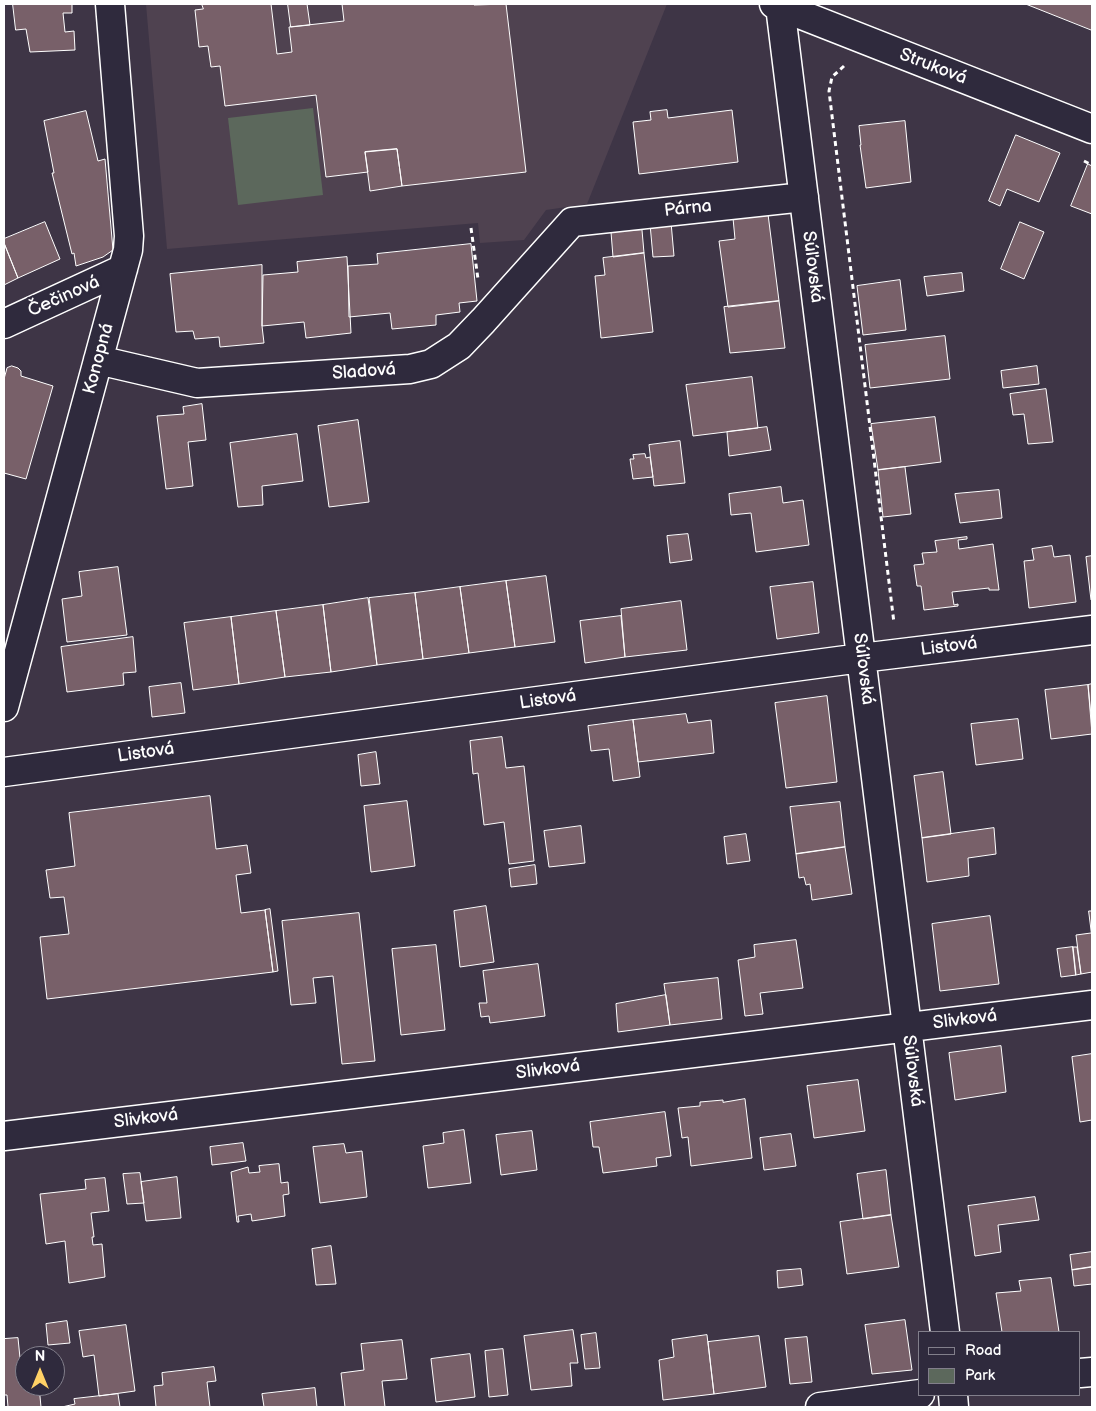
<!DOCTYPE html>
<meta charset="utf-8">
<style>
body{margin:0}
#map{position:relative;width:1096px;height:1411px;overflow:hidden;background:#3e3546;font-family:"Balsamiq Sans",sans-serif}
canvas{display:block}
.frame{position:absolute;inset:0;border:5px solid #fff;pointer-events:none}
.legend{position:absolute;left:918px;top:1331px;width:162px;height:65px;box-sizing:border-box;background:#2f2a3d;border:1px solid #827f8b;margin:0;padding:6px 9px;list-style:none;font-size:15px;color:#fff}
.legend li{display:flex;align-items:center;gap:10px;height:25px}
.legend b{width:25px;border:1px solid #827f8b}
.north{position:absolute;left:15px;top:1346px;width:50px;height:50px;box-sizing:border-box;background:#2f2a3d;border:1px solid #827f8b;border-radius:50%;rotate:0deg;font-size:14px;font-weight:700;line-height:20px;text-align:center;color:#fff}
.north::after{content:'';display:block;margin:auto;width:18px;height:22px;background:#ffd166;clip-path:polygon(50% 0,100% 100%,50% 72%,0 100%)}
</style>
<div id="map">
<canvas width="1096" height="1411"></canvas>
<div class="frame"></div>
<ul class="legend">
<li><b style="height:6px;background:#2f2a3d"></b>Road</li>
<li><b style="height:14px;background:#5c685c"></b>Park</li>
</ul>
<div class="north">N</div>
</div>
<script>
const g = document.querySelector('canvas').getContext('2d');
g.lineJoin = 'round';
function fill(path, color) { g.fillStyle = color; g.fill(path, 'evenodd'); }
function stroke(path, color, width, dash) { g.strokeStyle = color; g.lineWidth = width; g.lineCap = dash ? 'butt' : 'round'; g.setLineDash(dash || []); g.stroke(path); }
function write(font, color, halo, rows, align = 'center') {
  g.font = font + ' "Balsamiq Sans",sans-serif'; g.lineWidth = 4.5; g.setLineDash([]); g.textBaseline = 'middle'; g.strokeStyle = halo; g.fillStyle = color; for (const [text, x, y, turn = 0] of rows) {
    g.save(); g.translate(x, y); g.rotate((+turn || 0) * Math.PI / 180); g.textAlign = isNaN(turn) ? turn : align; if (halo) g.strokeText(text, 0, 0); g.fillText(text, 0, 0); g.restore();
  }
}
const built = new Path2D(`
 M 146,4 L 667,4 L 587,204 L 546,210 L 524,240 L 480,243 L 478,223 L 167,249 Z`);
const green = new Path2D(`
 M 313,108 L 323,195 L 238,205 L 228,118 Z`);
const building = new Path2D(`
 M 13,4 L 72,4 L 72,13 L 63,13 L 65,32 L 74,31 L 75,50 L 30,52 L 26,29 L 16,30 Z
 M 202,4 L 271,4 L 277,54 L 292,52 L 289,27 L 344,21 L 342,4 L 473,4 L 474,5 L 506,4 L 526,172 L 402,186 L 397,149 L 365,152 L 368,172 L 326,177 L 316,95 L 225,106 L 220,66 L 211,67 L 208,46 L 199,47 L 195,10 L 203,9 Z
 M 288,4 L 307,4 L 310,25 L 291,27 Z
 M 1026,4 L 1092,4 L 1092,30 Z
 M 667,110 L 668,118 L 732,110 L 738,162 L 639,174 L 633,122 L 651,120 L 650,112 Z
 M 86,111 L 98,161 L 105,159 L 113,250 L 103,257 L 76,266 L 74,253 L 72,254 L 52,173 L 54,173 L 44,121 Z
 M 905,121 L 911,182 L 866,188 L 860,145 L 861,145 L 859,126 Z
 M 1016,135 L 1060,153 L 1039,202 L 1007,189 L 1000,206 L 989,201 Z
 M 397,149 L 402,186 L 370,191 L 365,152 Z
 M 1088,164 L 1092,166 L 1092,214 L 1071,206 Z
 M 768,214 L 779,301 L 728,307 L 719,241 L 735,239 L 733,218 Z
 M 45,222 L 60,259 L 18,278 L 4,243 L 4,239 Z
 M 671,222 L 674,256 L 653,257 L 650,224 Z
 M 1020,222 L 1044,232 L 1024,279 L 1001,269 Z
 M 642,230 L 644,253 L 613,257 L 611,232 Z
 M 4,243 L 18,278 L 4,285 Z
 M 471,244 L 477,301 L 459,303 L 460,312 L 436,315 L 436,325 L 392,329 L 390,313 L 349,317 L 348,266 L 378,264 L 377,254 Z
 M 644,253 L 653,332 L 601,338 L 595,276 L 605,275 L 603,258 Z
 M 347,257 L 351,333 L 306,338 L 304,322 L 262,326 L 263,275 L 298,272 L 297,262 Z
 M 262,265 L 262,326 L 264,343 L 220,347 L 219,337 L 195,339 L 193,331 L 176,332 L 170,274 Z
 M 962,273 L 964,291 L 927,296 L 924,277 Z
 M 900,280 L 906,330 L 863,335 L 857,286 Z
 M 779,301 L 785,348 L 730,353 L 724,307 Z
 M 945,336 L 950,379 L 870,388 L 865,345 Z
 M 12,366 L 18,368 L 21,371 L 21,376 L 53,386 L 26,479 L 4,473 L 4,379 L 7,368 Z
 M 1037,366 L 1039,384 L 1003,388 L 1001,371 Z
 M 752,377 L 758,428 L 693,436 L 686,385 Z
 M 1046,389 L 1053,442 L 1028,444 L 1024,414 L 1013,415 L 1010,394 Z
 M 202,404 L 206,440 L 188,442 L 193,486 L 166,489 L 157,416 L 184,414 L 183,407 Z
 M 935,417 L 941,462 L 878,470 L 871,424 Z
 M 358,420 L 369,502 L 329,507 L 318,426 Z
 M 767,427 L 771,450 L 729,456 L 727,432 Z
 M 297,434 L 303,481 L 262,486 L 263,505 L 238,507 L 230,443 Z
 M 680,441 L 685,483 L 654,486 L 649,445 Z
 M 645,454 L 646,458 L 650,457 L 653,477 L 633,479 L 630,459 L 634,459 L 633,455 Z
 M 905,467 L 911,514 L 883,517 L 878,470 Z
 M 781,487 L 783,503 L 803,500 L 809,545 L 756,552 L 751,513 L 731,515 L 729,494 Z
 M 999,490 L 1002,518 L 960,523 L 955,494 Z
 M 688,534 L 692,560 L 670,563 L 667,536 Z
 M 967,537 L 967,539 L 958,540 L 959,549 L 993,544 L 999,590 L 989,590 L 989,588 L 952,592 L 954,605 L 958,604 L 958,606 L 924,610 L 921,586 L 917,586 L 914,565 L 924,564 L 922,553 L 937,552 L 935,541 Z
 M 1052,546 L 1054,557 L 1070,555 L 1076,602 L 1029,608 L 1024,561 L 1034,560 L 1032,549 Z
 M 1092,556 L 1092,599 L 1091,600 L 1086,557 Z
 M 118,567 L 127,635 L 67,642 L 62,599 L 82,596 L 79,572 Z
 M 546,576 L 555,642 L 515,647 L 506,581 Z
 M 506,581 L 515,647 L 469,653 L 460,587 Z
 M 813,582 L 819,633 L 777,639 L 770,587 Z
 M 460,587 L 469,653 L 423,659 L 415,593 Z
 M 415,593 L 423,659 L 377,665 L 369,598 Z
 M 368,598 L 377,665 L 331,672 L 323,605 Z
 M 681,601 L 687,650 L 625,657 L 621,609 Z
 M 323,605 L 331,672 L 285,677 L 276,611 Z
 M 276,611 L 285,677 L 239,684 L 231,617 Z
 M 621,616 L 625,657 L 585,663 L 580,621 Z
 M 231,617 L 239,684 L 193,690 L 184,623 Z
 M 133,637 L 136,672 L 123,673 L 124,685 L 67,692 L 61,647 Z
 M 181,683 L 185,713 L 152,717 L 149,687 Z
 M 1092,684 L 1092,725 L 1088,685 Z
 M 1088,685 L 1092,734 L 1051,739 L 1045,690 Z
 M 827,696 L 837,782 L 786,788 L 775,703 Z
 M 686,714 L 688,723 L 711,720 L 714,753 L 638,762 L 633,720 Z
 M 1018,719 L 1023,759 L 976,765 L 971,724 Z
 M 633,720 L 640,777 L 613,781 L 609,749 L 591,751 L 588,726 Z
 M 502,737 L 506,768 L 524,766 L 534,861 L 509,864 L 504,822 L 484,825 L 478,773 L 473,774 L 470,741 Z
 M 376,752 L 380,784 L 361,786 L 358,755 Z
 M 943,772 L 951,834 L 922,838 L 914,776 Z
 M 210,796 L 216,849 L 247,845 L 251,873 L 236,875 L 241,913 L 265,910 L 273,972 L 47,999 L 40,937 L 69,934 L 64,897 L 50,898 L 46,870 L 75,866 L 69,813 Z
 M 407,801 L 415,866 L 371,872 L 364,806 Z
 M 840,802 L 845,847 L 796,854 L 790,807 Z
 M 581,826 L 585,863 L 549,867 L 544,831 Z
 M 994,828 L 996,854 L 968,858 L 969,876 L 927,882 L 922,838 Z
 M 746,834 L 750,861 L 727,864 L 724,837 Z
 M 845,847 L 852,894 L 812,900 L 810,884 L 806,885 L 804,877 L 799,878 L 796,854 Z
 M 535,865 L 537,884 L 511,887 L 509,869 Z
 M 486,906 L 494,962 L 460,967 L 454,911 Z
 M 270,909 L 278,971 L 273,972 L 265,910 Z
 M 1089,911 L 1092,911 L 1092,972 L 1081,974 L 1076,935 L 1091,933 Z
 M 359,913 L 375,1061 L 342,1064 L 333,976 L 313,978 L 316,1003 L 291,1005 L 282,921 Z
 M 990,916 L 999,984 L 940,991 L 932,924 Z
 M 796,940 L 803,988 L 760,993 L 763,1014 L 745,1016 L 738,960 L 755,957 L 754,945 Z
 M 436,945 L 445,1030 L 401,1035 L 392,949 Z
 M 1073,947 L 1076,975 L 1061,977 L 1057,949 Z
 M 1073,947 L 1077,947 L 1081,974 L 1076,975 Z
 M 538,964 L 545,1016 L 490,1023 L 489,1016 L 481,1017 L 479,1003 L 487,1003 L 483,971 Z
 M 718,978 L 722,1019 L 670,1025 L 664,984 Z
 M 666,995 L 670,1025 L 618,1032 L 616,1004 Z
 M 1001,1046 L 1006,1092 L 955,1100 L 949,1053 Z
 M 1092,1054 L 1092,1120 L 1080,1122 L 1072,1057 Z
 M 858,1080 L 865,1131 L 814,1138 L 807,1086 Z
 M 745,1099 L 752,1158 L 691,1166 L 688,1137 L 682,1138 L 678,1108 L 700,1106 L 700,1102 L 723,1100 L 723,1102 Z
 M 665,1112 L 671,1156 L 656,1158 L 657,1166 L 603,1173 L 599,1147 L 593,1147 L 590,1122 Z
 M 464,1130 L 471,1183 L 428,1188 L 423,1146 L 444,1143 L 443,1133 Z
 M 532,1131 L 537,1170 L 501,1175 L 496,1135 Z
 M 791,1134 L 796,1166 L 764,1170 L 760,1138 Z
 M 243,1143 L 246,1161 L 212,1165 L 210,1147 Z
 M 344,1144 L 346,1153 L 362,1151 L 367,1197 L 320,1203 L 313,1147 Z
 M 279,1164 L 281,1183 L 288,1182 L 289,1194 L 283,1195 L 285,1216 L 252,1221 L 251,1214 L 238,1216 L 239,1222 L 237,1222 L 231,1172 L 248,1167 L 249,1173 L 260,1172 L 259,1166 Z
 M 886,1170 L 891,1215 L 863,1219 L 857,1174 Z
 M 140,1173 L 144,1203 L 127,1204 L 123,1174 Z
 M 177,1177 L 181,1218 L 146,1221 L 141,1182 Z
 M 105,1178 L 109,1211 L 91,1213 L 94,1237 L 92,1237 L 93,1245 L 102,1244 L 105,1277 L 69,1283 L 65,1241 L 46,1244 L 40,1194 L 86,1189 L 85,1180 Z
 M 1035,1197 L 1039,1220 L 998,1225 L 1001,1252 L 975,1256 L 968,1206 Z
 M 891,1215 L 899,1267 L 847,1274 L 840,1222 Z
 M 331,1246 L 336,1284 L 316,1285 L 312,1249 Z
 M 1092,1252 L 1092,1267 L 1072,1270 L 1070,1255 Z
 M 1092,1267 L 1092,1284 L 1074,1286 L 1072,1270 Z
 M 801,1269 L 803,1285 L 778,1288 L 777,1271 Z
 M 1051,1278 L 1059,1332 L 1002,1332 L 996,1293 L 1021,1291 L 1019,1281 Z
 M 905,1320 L 912,1370 L 872,1374 L 865,1325 Z
 M 67,1321 L 70,1343 L 48,1345 L 46,1324 Z
 M 126,1325 L 135,1391 L 99,1396 L 94,1355 L 83,1357 L 79,1331 Z
 M 573,1330 L 578,1363 L 570,1363 L 572,1386 L 531,1390 L 524,1336 Z
 M 596,1333 L 600,1368 L 585,1369 L 581,1335 Z
 M 707,1335 L 714,1394 L 663,1400 L 659,1360 L 674,1357 L 672,1340 Z
 M 759,1336 L 766,1387 L 714,1394 L 708,1342 Z
 M 807,1337 L 812,1382 L 790,1384 L 785,1339 Z
 M 18,1338 L 20,1358 L 25,1358 L 25,1386 L 39,1386 L 41,1407 L 8,1407 L 7,1395 L 4,1395 L 4,1339 Z
 M 402,1340 L 407,1379 L 382,1381 L 385,1407 L 345,1407 L 341,1373 L 364,1370 L 361,1344 Z
 M 503,1349 L 508,1395 L 489,1397 L 485,1351 Z
 M 470,1354 L 475,1397 L 436,1402 L 431,1359 Z
 M 214,1367 L 216,1381 L 207,1382 L 210,1407 L 156,1407 L 154,1386 L 163,1385 L 162,1373 Z
 M 315,1388 L 317,1407 L 264,1407 L 262,1394 Z
 M 118,1394 L 120,1407 L 62,1407 L 75,1404 L 74,1399 Z`);
const path = new Path2D(`
 M 844,66 L 832,77 L 829,91 L 894,623
 M 1084,161 L 1092,165
 M 471,228 L 478,279`);
const minor = new Path2D(`
 M 774,4 L 1092,129
 M 780,6 L 945,1332
 M 4,324 L 123,269
 M 98,360 L 197,383 L 410,369 L 431,364 L 459,346 L 483,321 L 572,222 L 804,197
 M 4,707 L 128,250 L 129,236 L 110,4
 M 4,772 L 861,658 L 1092,630
 M 4,1136 L 1092,1005
 M 1080,1373 L 1092,1372
 M 953,1395 L 954,1407
 M 820,1407 L 920,1394`);
const streetNames = [
 ["Struková",933,67,21],
 ["Párna",688,209,-6],
 ["Súľovská",812,267,83],
 ["Čečinová",64,297,-24],
 ["Konopná",99,359,-75],
 ["Sladová",364,372,-4],
 ["Listová",949,647,-7],
 ["Súľovská",863,669,83],
 ["Listová",548,700,-8],
 ["Listová",146,753,-8],
 ["Slivková",965,1020,-7],
 ["Slivková",548,1070,-7],
 ["Súľovská",912,1071,83],
 ["Slivková",146,1119,-7]
];
fill(built, '#4f4250');
fill(green, '#5c685c');
fill(building, '#786069');
stroke(building, '#fff', 1);
stroke(minor, '#fff', 31);
stroke(path, '#fff', 3, [5, 4]);
stroke(minor, '#2f2a3d', 28);
write('18px', '#fff', '#2f2a3d', streetNames);
</script>
